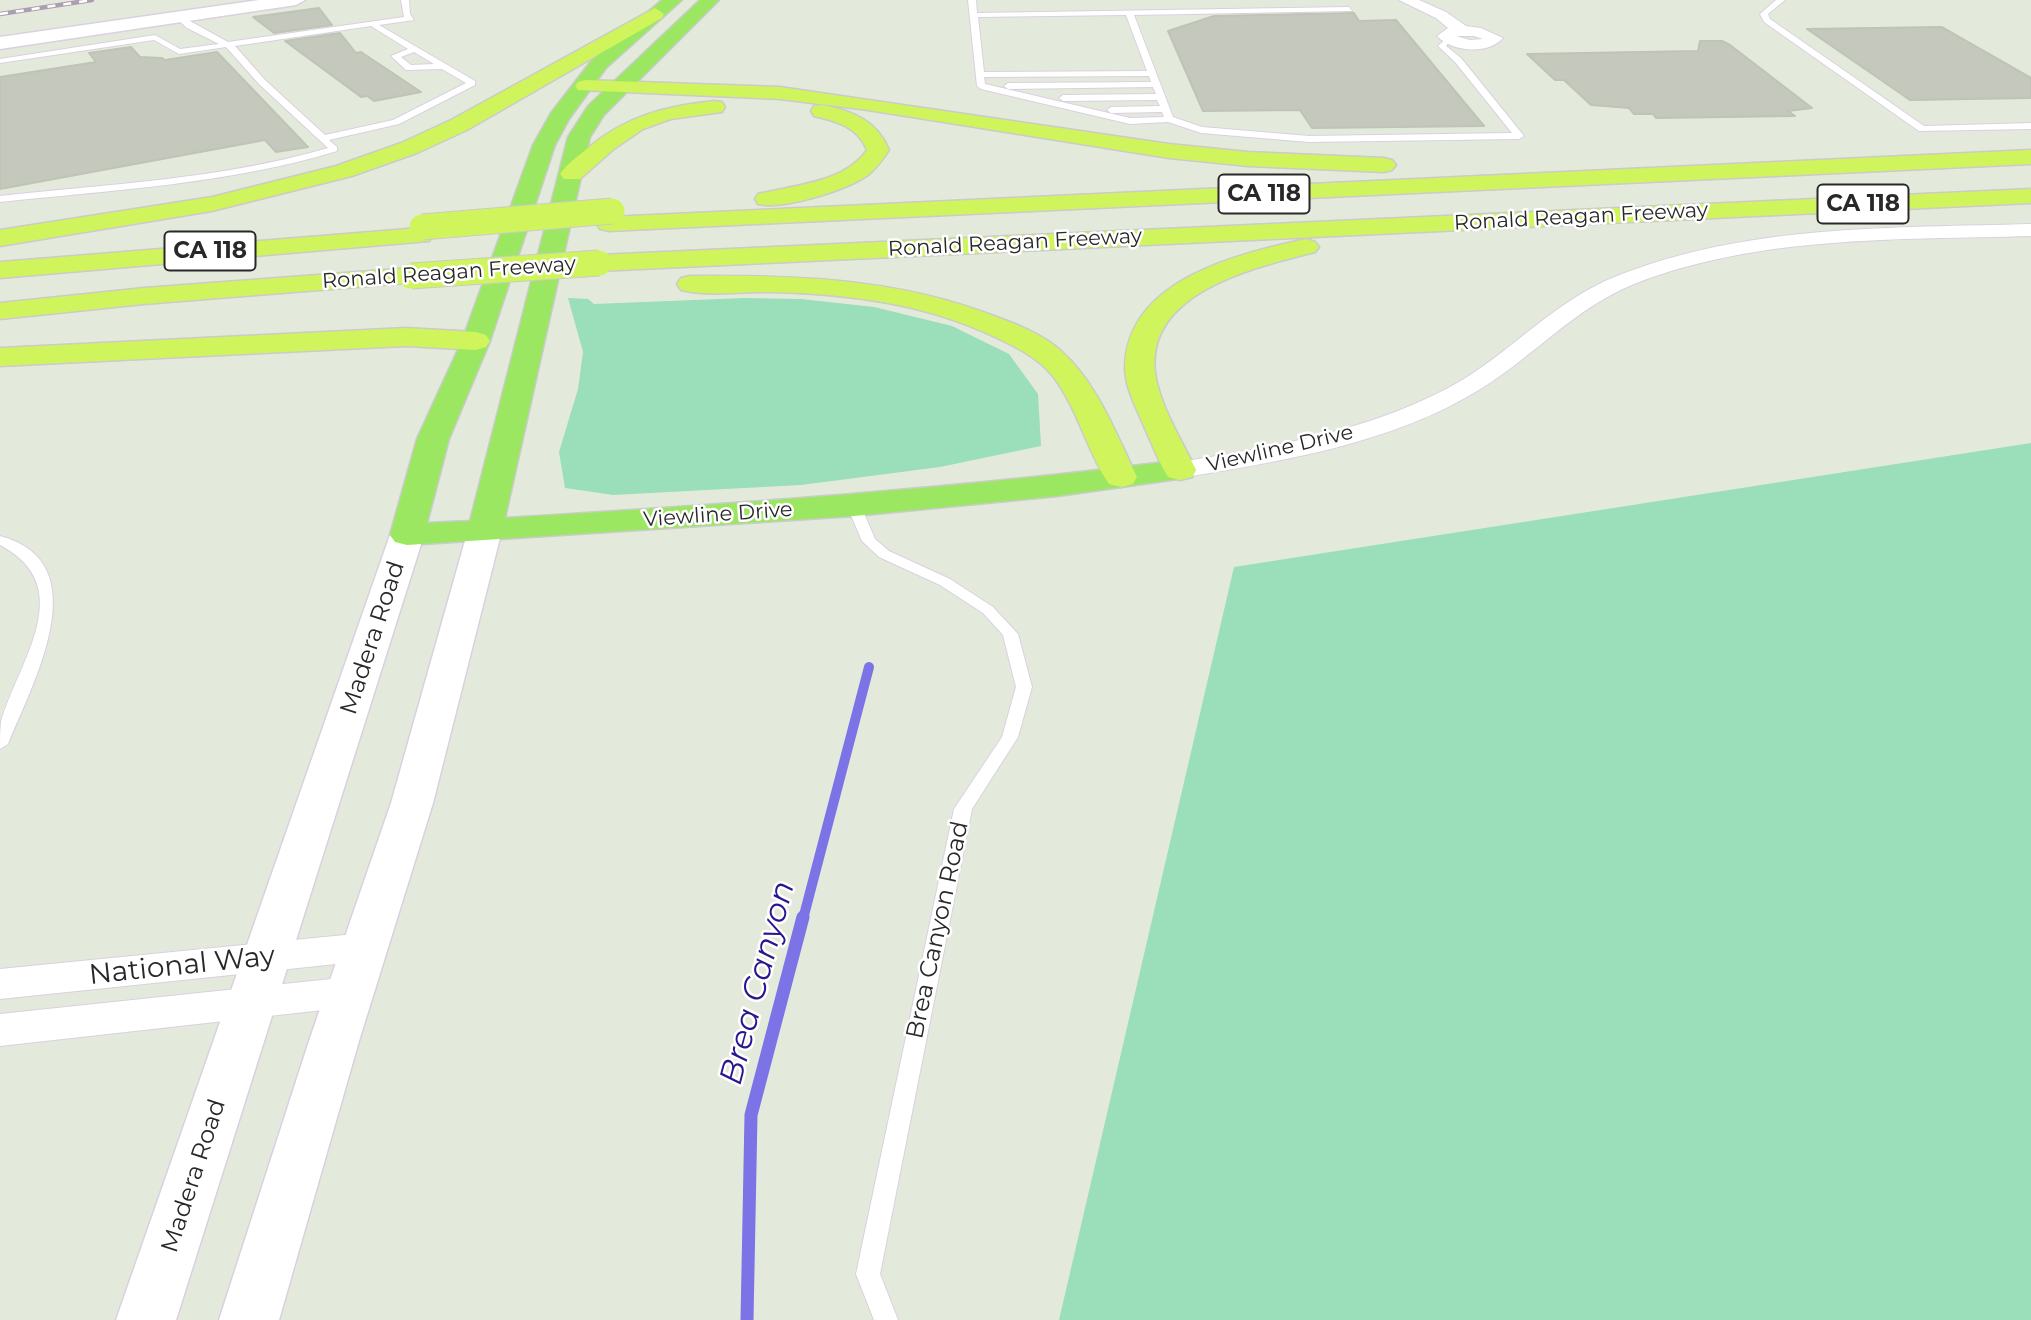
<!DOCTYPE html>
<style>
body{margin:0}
canvas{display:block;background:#e4eadb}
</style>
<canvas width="2031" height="1320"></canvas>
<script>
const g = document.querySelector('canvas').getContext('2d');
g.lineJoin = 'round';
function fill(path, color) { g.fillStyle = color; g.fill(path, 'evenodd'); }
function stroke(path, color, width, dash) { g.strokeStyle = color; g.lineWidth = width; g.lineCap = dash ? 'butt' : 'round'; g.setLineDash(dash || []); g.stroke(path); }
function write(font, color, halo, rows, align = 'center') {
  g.font = font + ' Montserrat,sans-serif'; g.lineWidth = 5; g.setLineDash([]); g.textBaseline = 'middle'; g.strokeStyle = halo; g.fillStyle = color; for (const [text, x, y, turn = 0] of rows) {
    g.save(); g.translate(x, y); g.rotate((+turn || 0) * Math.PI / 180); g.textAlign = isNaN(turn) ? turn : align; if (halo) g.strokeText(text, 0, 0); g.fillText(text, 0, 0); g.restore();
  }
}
const green = new Path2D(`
 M 568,298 L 588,299 L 594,304 L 744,298 L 801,299 L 874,307 L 952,326 L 1009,354 L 1038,394 L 1041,446 L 940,467 L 801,485 L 613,495 L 565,488 L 559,452 L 578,389 L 583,352 Z
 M 2031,443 L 2031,1320 L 1059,1320 L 1234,567 Z`);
const streamFar1 = new Path2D(`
 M 803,919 L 869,667`);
const stream = new Path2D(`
 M 747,1320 L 751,1115 L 803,917`);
const building = new Path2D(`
 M 319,8 L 332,25 L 274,33 L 253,17 Z
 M 1354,13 L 1359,21 L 1396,20 L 1484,126 L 1312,128 L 1300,110 L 1203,111 L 1168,31 L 1214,16 Z
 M 1942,27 L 2031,78 L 2031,98 L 1910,100 L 1807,29 Z
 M 340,33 L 356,53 L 361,52 L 421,92 L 374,101 L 367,96 L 361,97 L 285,41 Z
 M 1700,41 L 1722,41 L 1730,45 L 1812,108 L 1788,111 L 1795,116 L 1656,118 L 1653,114 L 1634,114 L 1629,108 L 1591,105 L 1564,80 L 1555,80 L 1527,54 L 1698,51 Z
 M 131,47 L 140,57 L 162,58 L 165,60 L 217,52 L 308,147 L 276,152 L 265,140 L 0,189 L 0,77 L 96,62 L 89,53 Z`);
const lane = new Path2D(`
 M 401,0 L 409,0 L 410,14 L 414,20 L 379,25 L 475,81 L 475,85 L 399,124 L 329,140 L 337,147 L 337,151 C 228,184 113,190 0,202 L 0,196 C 109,184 222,179 328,148 L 259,84 L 226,47 L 179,54 L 154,40 L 0,63 L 0,59 L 155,35 L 180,49 L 219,44 L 187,28 L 175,17 L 179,15 L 228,42 L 404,17 ZM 371,26 L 408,49 L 391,56 L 406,70 L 442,69 L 466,83 L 393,120 L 325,135 L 265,80 L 235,46 ZM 414,52 L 434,64 L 411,65 L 401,57 Z
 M 968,0 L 976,0 L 977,13 L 1349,7 L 1352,11 L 1134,15 L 1173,117 L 1202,127 L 1309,136 L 1512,133 L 1455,62 L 1438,46 L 1448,37 L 1452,39 L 1446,46 L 1461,58 L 1524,136 L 1519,139 L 1309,142 L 1201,133 L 1168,122 L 1130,124 L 981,89 L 977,86 ZM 1126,15 L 1147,71 L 984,72 L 978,17 ZM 1149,76 L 1151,82 L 1008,83 L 1004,86 L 1008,89 L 1153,87 L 1156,94 L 1063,95 L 1059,98 L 1063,101 L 1157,100 L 1160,106 L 1111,107 L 1107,110 L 1111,113 L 1162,112 L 1164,117 L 1130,118 L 985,84 L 984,77 Z
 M 1776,0 L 1785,0 L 1768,14 L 1770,19 L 1924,126 L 2031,123 L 2031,129 L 1919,131 L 1764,22 L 1760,14 Z
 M 854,502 L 861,506 L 875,539 L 889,551 L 950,579 L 993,607 L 1018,634 L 1032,687 L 1018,737 L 972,809 L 880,1274 L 898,1320 L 874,1320 L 856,1274 L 954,809 L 1002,737 L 1016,687 L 1003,635 L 983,613 L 940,585 L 879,557 L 862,541 L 847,506 Z
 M 0,536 C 100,562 32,685 8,744 L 0,749 C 0,741 0,730 1,722 C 18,662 80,587 0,545 Z`);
const street = new Path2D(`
 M 1399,0 L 1419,0 L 1446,12 L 1466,26 L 1481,28 L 1503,38 C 1488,55 1452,52 1437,36 L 1448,28 L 1436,18 ZM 1456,36 L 1474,36 L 1483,39 L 1470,40 Z
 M 2031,224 L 2031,236 C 1899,240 1759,235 1634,284 C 1575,308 1535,355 1482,388 C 1393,444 1282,461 1180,478 L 1171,476 L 1167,470 L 1171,464 L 1180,462 C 1277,446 1378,430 1464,379 C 1517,346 1558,299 1617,276 C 1748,224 1893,228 2031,224 Z
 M 365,933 L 379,937 L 384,947 L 379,957 L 365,961 L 0,999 L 0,969 Z
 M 350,977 L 364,981 L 370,992 L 364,1003 L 350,1007 L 0,1046 L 0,1014 Z`);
const secondary = new Path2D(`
 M 259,0 L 305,0 L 296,5 L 0,49 L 0,37 Z
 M 485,520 L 497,523 L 502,530 L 433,803 L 359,1041 L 279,1320 L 219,1320 L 309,1041 L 391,803 L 468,530 L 473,523 Z
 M 407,525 L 419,528 L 424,535 L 176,1320 L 116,1320 L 390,535 L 395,528 Z`);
const primary = new Path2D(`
 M 662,0 L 682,0 L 606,68 L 569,119 L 555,145 L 490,341 L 449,439 L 427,523 L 470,521 L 568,137 L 588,106 L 700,0 L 719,0 L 604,115 L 590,137 L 505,518 C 731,504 956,489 1180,460 L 1192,463 L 1196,470 L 1192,477 L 1058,496 L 854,516 L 407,545 L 395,542 L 390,535 L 417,439 L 462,341 L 533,145 L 551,113 L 592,60 Z`);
const highway = new Path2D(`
 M 655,8 L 664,14 L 662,18 L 467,130 L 417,153 L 352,176 L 212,211 L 0,246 L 0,230 L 212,197 L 336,166 L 401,143 L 451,120 Z
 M 585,80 L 780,87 L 1169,144 L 1248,152 L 1384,158 L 1392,160 L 1396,165 L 1392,170 L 1384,172 L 1248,166 L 1169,158 L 868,110 L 780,99 L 578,90 L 575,86 L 578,82 Z
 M 714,101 L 722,102 L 725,107 L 722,112 L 671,119 L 643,129 L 614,149 L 580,179 L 564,179 L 560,174 C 567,164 578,156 588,148 C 626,116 666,106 714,101 Z
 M 822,105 C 852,111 877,120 889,150 C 883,159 877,168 868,175 C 847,190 784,210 758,204 L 755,199 L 758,194 C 794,185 844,183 867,150 C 858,127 836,121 814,116 L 811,111 L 814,106 Z
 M 2031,150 L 2031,164 L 609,231 L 600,229 L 597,224 L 600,219 L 609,217 Z
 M 2031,189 L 2031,203 L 599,271 L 590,269 L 586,263 L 590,257 L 599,255 Z
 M 420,228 L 429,231 L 433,236 L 429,241 L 0,278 L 0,262 Z
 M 1306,239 L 1315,242 L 1319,247 L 1315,252 C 1257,267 1146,291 1155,372 C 1159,405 1182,440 1196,470 L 1192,477 L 1180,480 L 1168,477 C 1158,461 1151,441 1143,424 C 1136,407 1125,387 1125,368 C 1126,280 1237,254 1306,239 Z
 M 411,268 L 420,270 L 424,276 L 420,282 L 144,304 L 0,319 L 0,303 L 144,288 Z
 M 690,276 C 794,275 896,278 994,316 C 1016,324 1042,334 1060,350 C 1097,382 1116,434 1137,477 L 1133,484 L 1121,487 L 1109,484 C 1086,450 1078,408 1052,375 C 1037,357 1016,347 995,337 C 924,303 848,294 771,292 C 742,291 709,297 681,290 L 677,284 L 681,278 Z
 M 406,328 L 476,332 L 486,335 L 490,341 L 486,347 L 476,350 L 406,346 L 0,366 L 0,348 Z`);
const rail = new Path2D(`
 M 0,14 L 92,0`);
const highwayBridge = new Path2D(`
 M 422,227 L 612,211
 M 411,276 L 599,263`);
const farStreetnames = [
 ["Ronald Reagan Freeway",1581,217,-3],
 ["Ronald Reagan Freeway",1015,243,-3],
 ["Ronald Reagan Freeway",449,273,-4],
 ["Viewline Drive",1280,449,-13],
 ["Viewline Drive",718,515,-4]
];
const shields = [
 [1264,194,91],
 [1863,204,91],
 [210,251,91]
];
const shieldNames = [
 ["CA 118",1264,194],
 ["CA 118",1863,204],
 ["CA 118",210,251]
];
const streetNames = [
 ["Madera Road",373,638,-72],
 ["Brea Canyon Road",938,930,-78],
 ["Madera Road",194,1176,-72]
];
const nearStreetnames = [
 ["National Way",182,966,-6]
];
const nearWaternames = [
 ["Brea Canyon",758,983,-75]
];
fill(green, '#9adeba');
stroke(streamFar1, '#7c73e6', 10);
stroke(stream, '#7c73e6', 13);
fill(building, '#c4c8bd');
stroke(building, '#bec5b5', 2);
stroke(lane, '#dad0e0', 2);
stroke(street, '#dad0e0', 2);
stroke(secondary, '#dad0e0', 3);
stroke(primary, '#cbcbcb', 3);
stroke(highway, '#cbcbcb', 3);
fill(lane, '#fff');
fill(street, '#fff');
fill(secondary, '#fff');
fill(primary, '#9be762');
fill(highway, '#cff45c');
stroke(rail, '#ab9eb2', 4.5);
stroke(rail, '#fff', 2.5, [8]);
stroke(highwayBridge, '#cbcbcb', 27, []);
stroke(highwayBridge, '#cff45c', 25);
write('21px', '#282828', '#fff', farStreetnames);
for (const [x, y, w] of shields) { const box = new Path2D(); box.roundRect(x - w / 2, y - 19.5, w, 39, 5); g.fillStyle = '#fff'; g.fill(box); stroke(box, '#282828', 2); }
write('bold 23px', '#282828', null, shieldNames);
write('24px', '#282828', '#fff', streetNames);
write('28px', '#282828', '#fff', nearStreetnames);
write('italic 32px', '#28158f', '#fff', nearWaternames);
</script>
